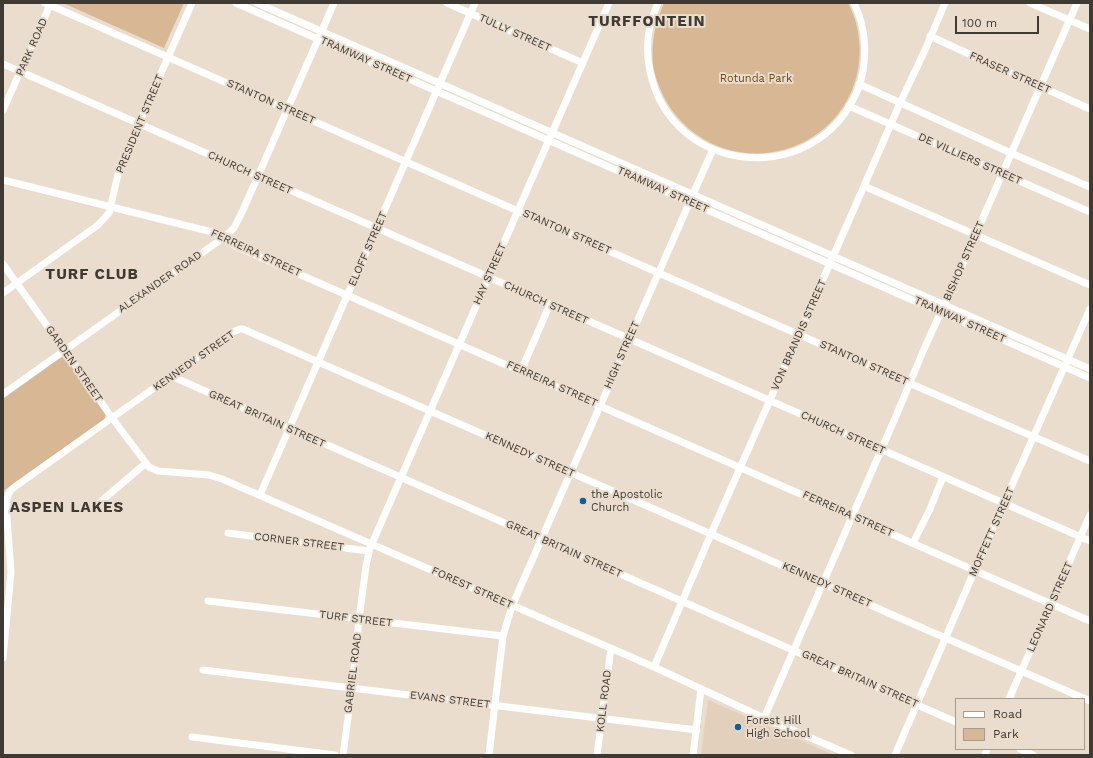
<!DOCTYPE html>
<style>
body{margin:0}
#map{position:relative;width:1093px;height:758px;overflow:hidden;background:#eaddce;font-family:"Work Sans",sans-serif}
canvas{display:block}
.frame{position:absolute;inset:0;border:4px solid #3e3933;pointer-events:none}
.legend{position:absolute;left:955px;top:698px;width:130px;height:52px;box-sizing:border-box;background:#eaddce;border:1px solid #a59b90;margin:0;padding:5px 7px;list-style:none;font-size:12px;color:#3e3933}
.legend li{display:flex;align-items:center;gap:8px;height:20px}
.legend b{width:20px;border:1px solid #a59b90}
.scale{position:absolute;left:955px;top:16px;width:84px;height:18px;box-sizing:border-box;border:2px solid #3e3933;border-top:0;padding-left:5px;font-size:12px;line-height:14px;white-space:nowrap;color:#3e3933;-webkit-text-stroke:3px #eaddce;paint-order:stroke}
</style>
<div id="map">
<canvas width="1093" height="758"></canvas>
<div class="frame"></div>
<ul class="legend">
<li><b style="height:5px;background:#fff"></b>Road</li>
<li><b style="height:11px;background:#d7b794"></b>Park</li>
</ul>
<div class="scale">100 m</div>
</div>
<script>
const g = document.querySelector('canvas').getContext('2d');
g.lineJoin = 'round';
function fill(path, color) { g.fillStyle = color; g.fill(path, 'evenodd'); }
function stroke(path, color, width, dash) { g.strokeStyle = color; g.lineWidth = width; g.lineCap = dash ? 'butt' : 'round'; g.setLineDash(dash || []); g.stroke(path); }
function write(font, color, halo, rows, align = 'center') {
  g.font = font + ' "Work Sans",sans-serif'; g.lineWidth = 4; g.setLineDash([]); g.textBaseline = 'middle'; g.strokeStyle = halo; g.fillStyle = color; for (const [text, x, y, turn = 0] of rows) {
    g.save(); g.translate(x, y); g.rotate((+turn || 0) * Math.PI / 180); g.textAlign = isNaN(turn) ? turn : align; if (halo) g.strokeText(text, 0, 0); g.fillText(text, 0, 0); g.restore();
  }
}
const built = new Path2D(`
 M 708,700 L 834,755 L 701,755 Z`);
const green = new Path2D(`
 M 63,3 L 184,3 L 164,48 Z
 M 664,3 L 848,3 C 861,27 863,57 855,82 C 847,106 832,125 811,138 C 760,169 694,152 665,99 C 660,89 655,77 653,65 C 651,43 655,23 664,3 Z
 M 63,357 L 66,358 L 106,414 L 104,420 L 3,491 L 3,399 L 60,358 Z`);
const minor = new Path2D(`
 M 45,3 L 909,383 L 1090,461
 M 236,3 L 1090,378
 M 257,3 L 1090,369
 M 447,3 L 583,63
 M 658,3 C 648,24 645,48 650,71 C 671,177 818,189 858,89 C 868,62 867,29 854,3
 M 1030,3 L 1090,29
 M 930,36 L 971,55 L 1090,109
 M 3,64 L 1090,541
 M 859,84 L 1011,153 L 1090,187
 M 849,106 L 1090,212
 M 3,110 L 50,5
 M 3,180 L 212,232 L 234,245 L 260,257 L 1090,621
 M 864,186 L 1090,285
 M 3,264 L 88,383 L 112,418 L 146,463
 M 3,293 L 98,225 L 109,213 L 120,166 L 192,3
 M 521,371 L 550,304
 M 171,376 L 956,722
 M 3,394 L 223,238 L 234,228 L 243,210 L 334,3
 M 260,495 L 475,3
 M 99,503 L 146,463 L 149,467 L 158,471 L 209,475 L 222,479 L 654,667 L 764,718 L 851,755
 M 228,533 L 369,551
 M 913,543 L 930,509 L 943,477
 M 208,601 L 503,636
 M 3,658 L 11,572 L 6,504 C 8,490 12,489 23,481 L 171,376 L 230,333 L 240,329 L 243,329 L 711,534 L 895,616 L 1090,701
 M 654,667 L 711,534 L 864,186 L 900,103 L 925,50 L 945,3
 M 203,670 L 697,730
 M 1009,699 L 1090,515
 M 764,718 L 896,416 L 924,349 L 961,268 L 1077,3
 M 192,737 L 335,755
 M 1020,749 L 1033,755
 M 343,755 L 352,688 L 359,619 L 366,566 L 370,548 L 609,3
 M 489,755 L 503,636 L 512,606 L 713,149
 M 597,755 L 611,648
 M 693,755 L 701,689
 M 895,755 L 989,537 L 1090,309
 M 985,755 L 987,749`);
const markers = [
 [583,501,4,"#165e92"],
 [738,727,4,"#165e92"]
];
const streetNames = [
 ["TULLY STREET",515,33,24],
 ["PARK ROAD",32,47,-66],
 ["TRAMWAY STREET",366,60,24],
 ["FRASER STREET",1010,73,24],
 ["STANTON STREET",271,102,24],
 ["PRESIDENT STREET",140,124,-67],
 ["DE VILLIERS STREET",970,159,24],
 ["CHURCH STREET",250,173,24],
 ["TRAMWAY STREET",663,190,24],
 ["STANTON STREET",567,232,24],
 ["ELOFF STREET",368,249,-66],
 ["FERREIRA STREET",256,253,25],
 ["BISHOP STREET",964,261,-66],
 ["HAY STREET",490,274,-66],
 ["ALEXANDER ROAD",160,282,-35],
 ["CHURCH STREET",546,303,24],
 ["TRAMWAY STREET",960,320,24],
 ["VON BRANDIS STREET",799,335,-66],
 ["HIGH STREET",622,355,-66],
 ["KENNEDY STREET",194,361,-35],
 ["STANTON STREET",864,363,24],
 ["GARDEN STREET",74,364,55],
 ["FERREIRA STREET",552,384,24],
 ["GREAT BRITAIN STREET",267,419,24],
 ["CHURCH STREET",843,433,24],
 ["KENNEDY STREET",530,455,24],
 ["FERREIRA STREET",848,514,24],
 ["MOFFETT STREET",992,532,-66],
 ["CORNER STREET",299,542,7],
 ["GREAT BRITAIN STREET",564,549,24],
 ["KENNEDY STREET",827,585,24],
 ["FOREST STREET",472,588,24],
 ["LEONARD STREET",1050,607,-66],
 ["TURF STREET",356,619,7],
 ["GABRIEL ROAD",353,673,-83],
 ["GREAT BRITAIN STREET",860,679,24],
 ["EVANS STREET",450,700,7],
 ["KOLL ROAD",604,701,-83]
];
const parkNames = [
 ["Rotunda Park",756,79]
];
const poiNames = [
 ["the Apostolic",591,495],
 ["Church",591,508],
 ["Forest Hill",746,721],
 ["High School",746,734]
];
const districtNames = [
 ["TURFFONTEIN",647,22],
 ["TURF CLUB",92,275],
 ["ASPEN LAKES",67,508]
];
fill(built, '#e3d0bc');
fill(green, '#d7b794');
stroke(minor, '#fff', 7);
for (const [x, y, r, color] of markers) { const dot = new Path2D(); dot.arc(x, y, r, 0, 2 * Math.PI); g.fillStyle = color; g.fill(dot); stroke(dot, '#eaddce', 1.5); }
write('11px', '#3e3933', '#eaddce', streetNames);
write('11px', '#6f460b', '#eaddce', parkNames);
write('11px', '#3e3933', '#eaddce', poiNames, 'left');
g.letterSpacing = '1px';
write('bold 15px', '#3e3933', '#eaddce', districtNames);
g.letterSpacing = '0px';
</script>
